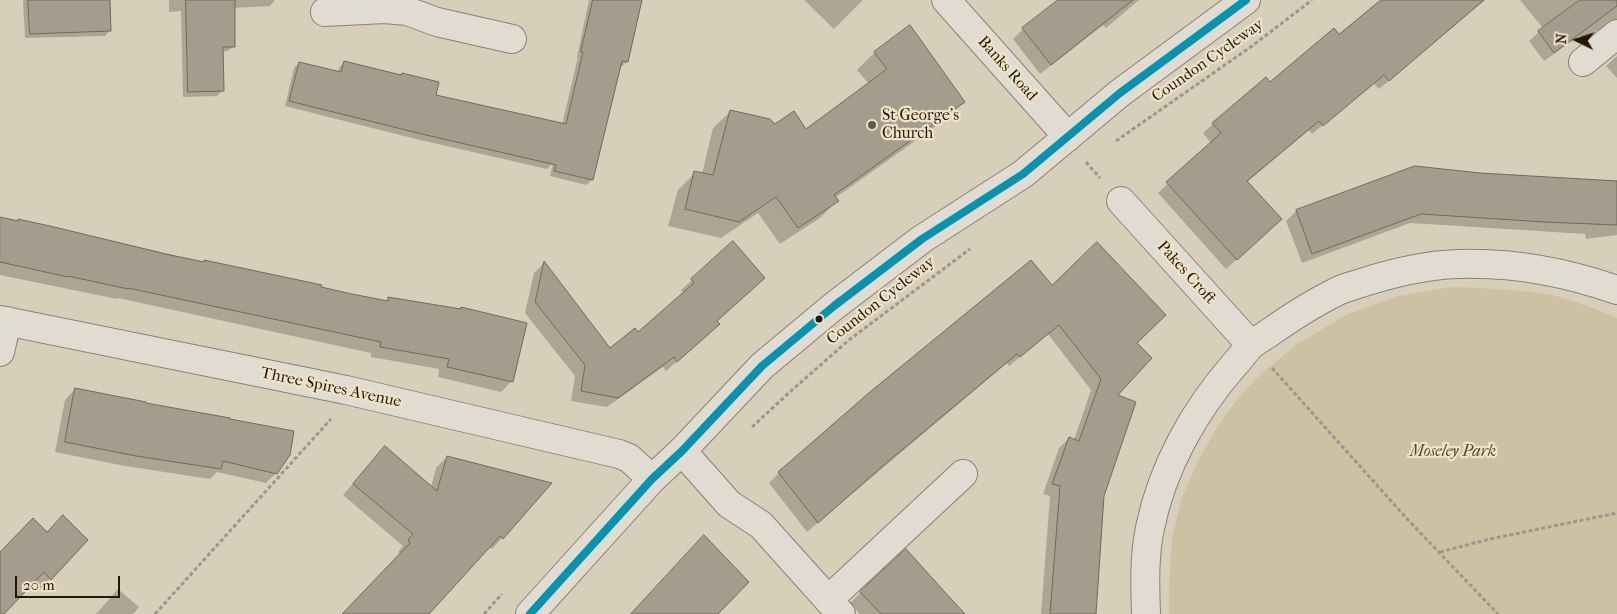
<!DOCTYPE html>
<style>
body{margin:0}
#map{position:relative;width:1617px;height:614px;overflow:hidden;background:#d8cfba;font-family:"IM FELL French Canon",serif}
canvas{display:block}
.north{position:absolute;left:1552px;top:15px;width:50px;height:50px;-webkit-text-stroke:4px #eee3ca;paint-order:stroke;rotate:274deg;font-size:14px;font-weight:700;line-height:20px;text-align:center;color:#271700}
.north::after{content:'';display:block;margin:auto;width:18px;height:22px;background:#271700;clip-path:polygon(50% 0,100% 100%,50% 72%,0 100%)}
.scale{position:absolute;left:15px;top:576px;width:105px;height:22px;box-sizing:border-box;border:2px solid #271700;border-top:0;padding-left:6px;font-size:15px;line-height:18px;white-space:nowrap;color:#271700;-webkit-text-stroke:4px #eee3ca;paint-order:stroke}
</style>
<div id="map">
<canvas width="1617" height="614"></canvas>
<div class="north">N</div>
<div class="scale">20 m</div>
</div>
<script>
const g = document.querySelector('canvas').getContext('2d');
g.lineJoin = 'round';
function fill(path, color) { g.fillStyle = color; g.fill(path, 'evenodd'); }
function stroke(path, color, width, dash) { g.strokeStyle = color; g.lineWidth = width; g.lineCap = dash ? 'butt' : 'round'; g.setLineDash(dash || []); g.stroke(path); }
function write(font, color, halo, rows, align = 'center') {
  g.font = font + ' "IM FELL French Canon",serif'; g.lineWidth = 4.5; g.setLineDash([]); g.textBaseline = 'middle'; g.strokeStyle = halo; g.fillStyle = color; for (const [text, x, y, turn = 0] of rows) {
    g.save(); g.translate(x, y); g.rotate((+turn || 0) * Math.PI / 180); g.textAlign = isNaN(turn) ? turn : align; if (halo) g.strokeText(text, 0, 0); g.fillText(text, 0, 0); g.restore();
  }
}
const green = new Path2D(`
 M 1451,287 C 1484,288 1518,289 1551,295 C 1573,300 1596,309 1617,318 L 1617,614 L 1169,614 L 1169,583 L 1172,538 L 1182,497 L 1199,459 L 1219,424 L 1239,397 L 1261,374 L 1296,345 L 1346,315 L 1398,296 Z`);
const shadow = new Path2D(`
 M 23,0 L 109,0 L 110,30 L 105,36 L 25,38 Z
 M 169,0 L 275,0 L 270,6 L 233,8 L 234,46 L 228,51 L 221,52 L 222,91 L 217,96 L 183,97 L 181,11 L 169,12 Z
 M 589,0 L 640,0 L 627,62 L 621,67 L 620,67 L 592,180 L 586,185 L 550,176 L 578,57 L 577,57 Z
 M 804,0 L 863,0 L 834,29 Z
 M 1060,0 L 1139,0 L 1106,28 L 1103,25 L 1040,74 L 1013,39 L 1023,29 Z
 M 1382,0 L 1485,0 L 1379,89 L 1373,83 L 1312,134 L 1309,130 L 1247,182 L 1270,229 L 1226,269 L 1158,193 L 1211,143 L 1203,133 L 1213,124 L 1339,36 Z
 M 1520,0 L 1617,0 L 1617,32 L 1604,28 L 1596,31 L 1584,41 L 1579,36 L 1544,61 L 1529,41 L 1543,28 Z
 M 910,27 L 963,102 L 946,119 L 835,198 L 837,201 L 820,218 L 780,244 L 758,213 L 721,238 L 668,226 L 678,190 L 695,173 L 702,174 L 713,128 L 731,111 L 775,126 L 806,131 L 869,84 L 857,70 L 874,53 Z
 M 1617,56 L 1617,78 L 1606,66 Z
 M 344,62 L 435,96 L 552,164 L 547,169 L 420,140 L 285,106 L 294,68 L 299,63 L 338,72 L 339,68 Z
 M 1480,174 L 1609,181 L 1617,180 L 1617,235 L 1586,239 L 1585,234 L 1410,223 L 1302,263 L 1286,221 L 1296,211 Z
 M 0,218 L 17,222 L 18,220 L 320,288 L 385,302 L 389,298 L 512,381 L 501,392 L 438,377 L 439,369 L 371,357 L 371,353 L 118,298 L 117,299 L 0,275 Z
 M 733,243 L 716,321 L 719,324 L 708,335 L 666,371 L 663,367 L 607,407 L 571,401 L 575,376 L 525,313 L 534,273 L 544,263 L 610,350 L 638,333 L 684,293 L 681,290 Z
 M 1052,287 L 1135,343 L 1116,396 L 1088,614 L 1041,614 L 1050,496 L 1043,494 L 1059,448 L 1069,438 L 1074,440 L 1091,390 L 1048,334 L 1009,366 L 1007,363 L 807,532 L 769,483 L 779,473 L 871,393 Z
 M 75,389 L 276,473 L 266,483 L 217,472 L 210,479 L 125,466 L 55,452 L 65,400 Z
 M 385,447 L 431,487 L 436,468 L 447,457 L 502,538 L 492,549 L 489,547 L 427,614 L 345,614 L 401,554 L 398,552 L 403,546 L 343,495 Z
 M 33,520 L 50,579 L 40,589 L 33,582 L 3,614 L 0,614 L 0,553 Z
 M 906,550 L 964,614 L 860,614 L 850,603 Z
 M 118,589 L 139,607 L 133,614 L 96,614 Z`);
const building = new Path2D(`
 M 28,0 L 110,0 L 111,31 L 30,34 Z
 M 186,0 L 235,0 L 235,47 L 223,47 L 224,91 L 188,92 Z
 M 593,0 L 642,0 L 628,62 L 622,61 L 593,180 L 554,171 L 556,165 L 426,135 L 289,101 L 299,62 L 341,72 L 344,61 L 401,75 L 402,73 L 439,82 L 436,95 L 566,124 L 583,52 L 581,52 Z
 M 1058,0 L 1133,0 L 1051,65 L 1022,28 Z
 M 1381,0 L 1484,0 L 1389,81 L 1384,75 L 1323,126 L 1319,121 L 1247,181 L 1282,219 L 1237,260 L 1166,182 L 1221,133 L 1212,123 L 1266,77 L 1270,82 L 1334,28 L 1339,34 Z
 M 1580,0 L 1617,0 L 1617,6 L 1554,53 L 1538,31 Z
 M 910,25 L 965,102 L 834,195 L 839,201 L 798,228 L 776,197 L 739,222 L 685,209 L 694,171 L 713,175 L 730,110 L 770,119 L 775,124 L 794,111 L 806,129 L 887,69 L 874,52 Z
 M 1415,166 L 1480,173 L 1617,181 L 1617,225 L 1544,222 L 1421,214 L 1312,254 L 1296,210 Z
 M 0,217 L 18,221 L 18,219 L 50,226 L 170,255 L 204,262 L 204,260 L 322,285 L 321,287 L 352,294 L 388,301 L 388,297 L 461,309 L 461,307 L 527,323 L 513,382 L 447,367 L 449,359 L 380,347 L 381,342 L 128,288 L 128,289 L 68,276 L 68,277 L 0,262 Z
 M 733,241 L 765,278 L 717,321 L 720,324 L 677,362 L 674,357 L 618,398 L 581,391 L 585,365 L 535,302 L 544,261 L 610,348 L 635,328 L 638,332 L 694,283 L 691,279 Z
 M 1097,242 L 1166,315 L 1137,343 L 1152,358 L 1118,395 L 1136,402 L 1104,496 L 1096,614 L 1050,614 L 1060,486 L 1052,484 L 1069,437 L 1079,441 L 1101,379 L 1059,325 L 1020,357 L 1017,354 L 885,464 L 818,523 L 778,472 L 870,392 L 1031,260 L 1052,285 Z
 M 75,388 L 146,402 L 146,403 L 230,418 L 230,419 L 294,431 L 290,455 L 277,474 L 223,461 L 221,469 L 136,456 L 65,442 Z
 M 385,446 L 437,491 L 447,456 L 552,483 L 503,539 L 500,536 L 429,614 L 342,614 L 410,543 L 408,540 L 413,534 L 353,484 Z
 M 63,515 L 88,540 L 51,580 L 44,572 L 4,614 L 0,614 L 0,552 L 33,518 L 47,532 Z
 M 704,535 L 749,582 L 718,614 L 631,614 Z
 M 906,549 L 943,590 L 965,614 L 881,614 L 860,592 Z`);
const path = new Path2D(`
 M 1116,141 L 1252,46 L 1312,0
 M 1086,162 L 1100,178
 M 1272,368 L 1409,521 L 1498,614
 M 752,427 L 792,390 L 849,340 L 970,249
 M 1440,552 L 1490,539 L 1617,513
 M 155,614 L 331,419
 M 484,614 L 502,594`);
const minor = new Path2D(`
 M 946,0 L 1068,137
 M 325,12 L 385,9 L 407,11 L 437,22 L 512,39
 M 1583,62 L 1617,34
 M 1121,201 L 1251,345
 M 0,320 L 346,390 L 619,454 L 629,458 L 652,479
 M 0,352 L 7,321
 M 682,451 L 729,504 L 761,525 L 841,614
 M 828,600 L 963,474
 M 530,614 L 652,479 L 682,451 L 762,366 L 834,306 L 922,239 L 1023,174 L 1120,93 L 1246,0
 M 1146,614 C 1145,585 1144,556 1150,528 C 1162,468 1194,411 1234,365 C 1240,359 1245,351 1251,345 C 1259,339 1268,334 1276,328 C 1295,315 1314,303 1334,293 C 1341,289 1348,287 1355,285 C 1388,274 1423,265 1458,264 C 1513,262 1565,272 1617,290`);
const bus1 = new Path2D(`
 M 530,614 L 652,479 L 682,451 L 762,366 L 834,306 L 922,239 L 1023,174 L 1120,93 L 1246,0`);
const markers = [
 [872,125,5,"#655741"],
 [819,319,4.5,"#271700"]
];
const streetNames = [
 ["Coundon Cycleway",1208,61,-35],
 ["Banks Road",1007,69,48],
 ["Pakes Croft",1186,273,48],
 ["Coundon Cycleway",881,301,-38],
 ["Three Spires Avenue",331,388,12]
];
const poiNames = [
 ["St George's",882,116],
 ["Church",882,134]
];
const parkNames = [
 ["Moseley Park",1453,452]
];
fill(green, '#cec0a3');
fill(shadow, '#0003');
fill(building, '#a49d8e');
stroke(building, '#70695b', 1);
stroke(minor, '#898173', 30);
stroke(path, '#9c978d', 3, [4, 2.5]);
stroke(minor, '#e0dcd2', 28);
stroke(bus1, '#0693af', 8);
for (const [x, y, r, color] of markers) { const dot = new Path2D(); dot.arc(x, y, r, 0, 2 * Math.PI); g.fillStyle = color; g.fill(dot); stroke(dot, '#eee3ca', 2); }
write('16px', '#271700', '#eee3ca', streetNames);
write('16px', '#271700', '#eee3ca', poiNames, 'left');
write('italic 16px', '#56462b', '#eee3ca', parkNames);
</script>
